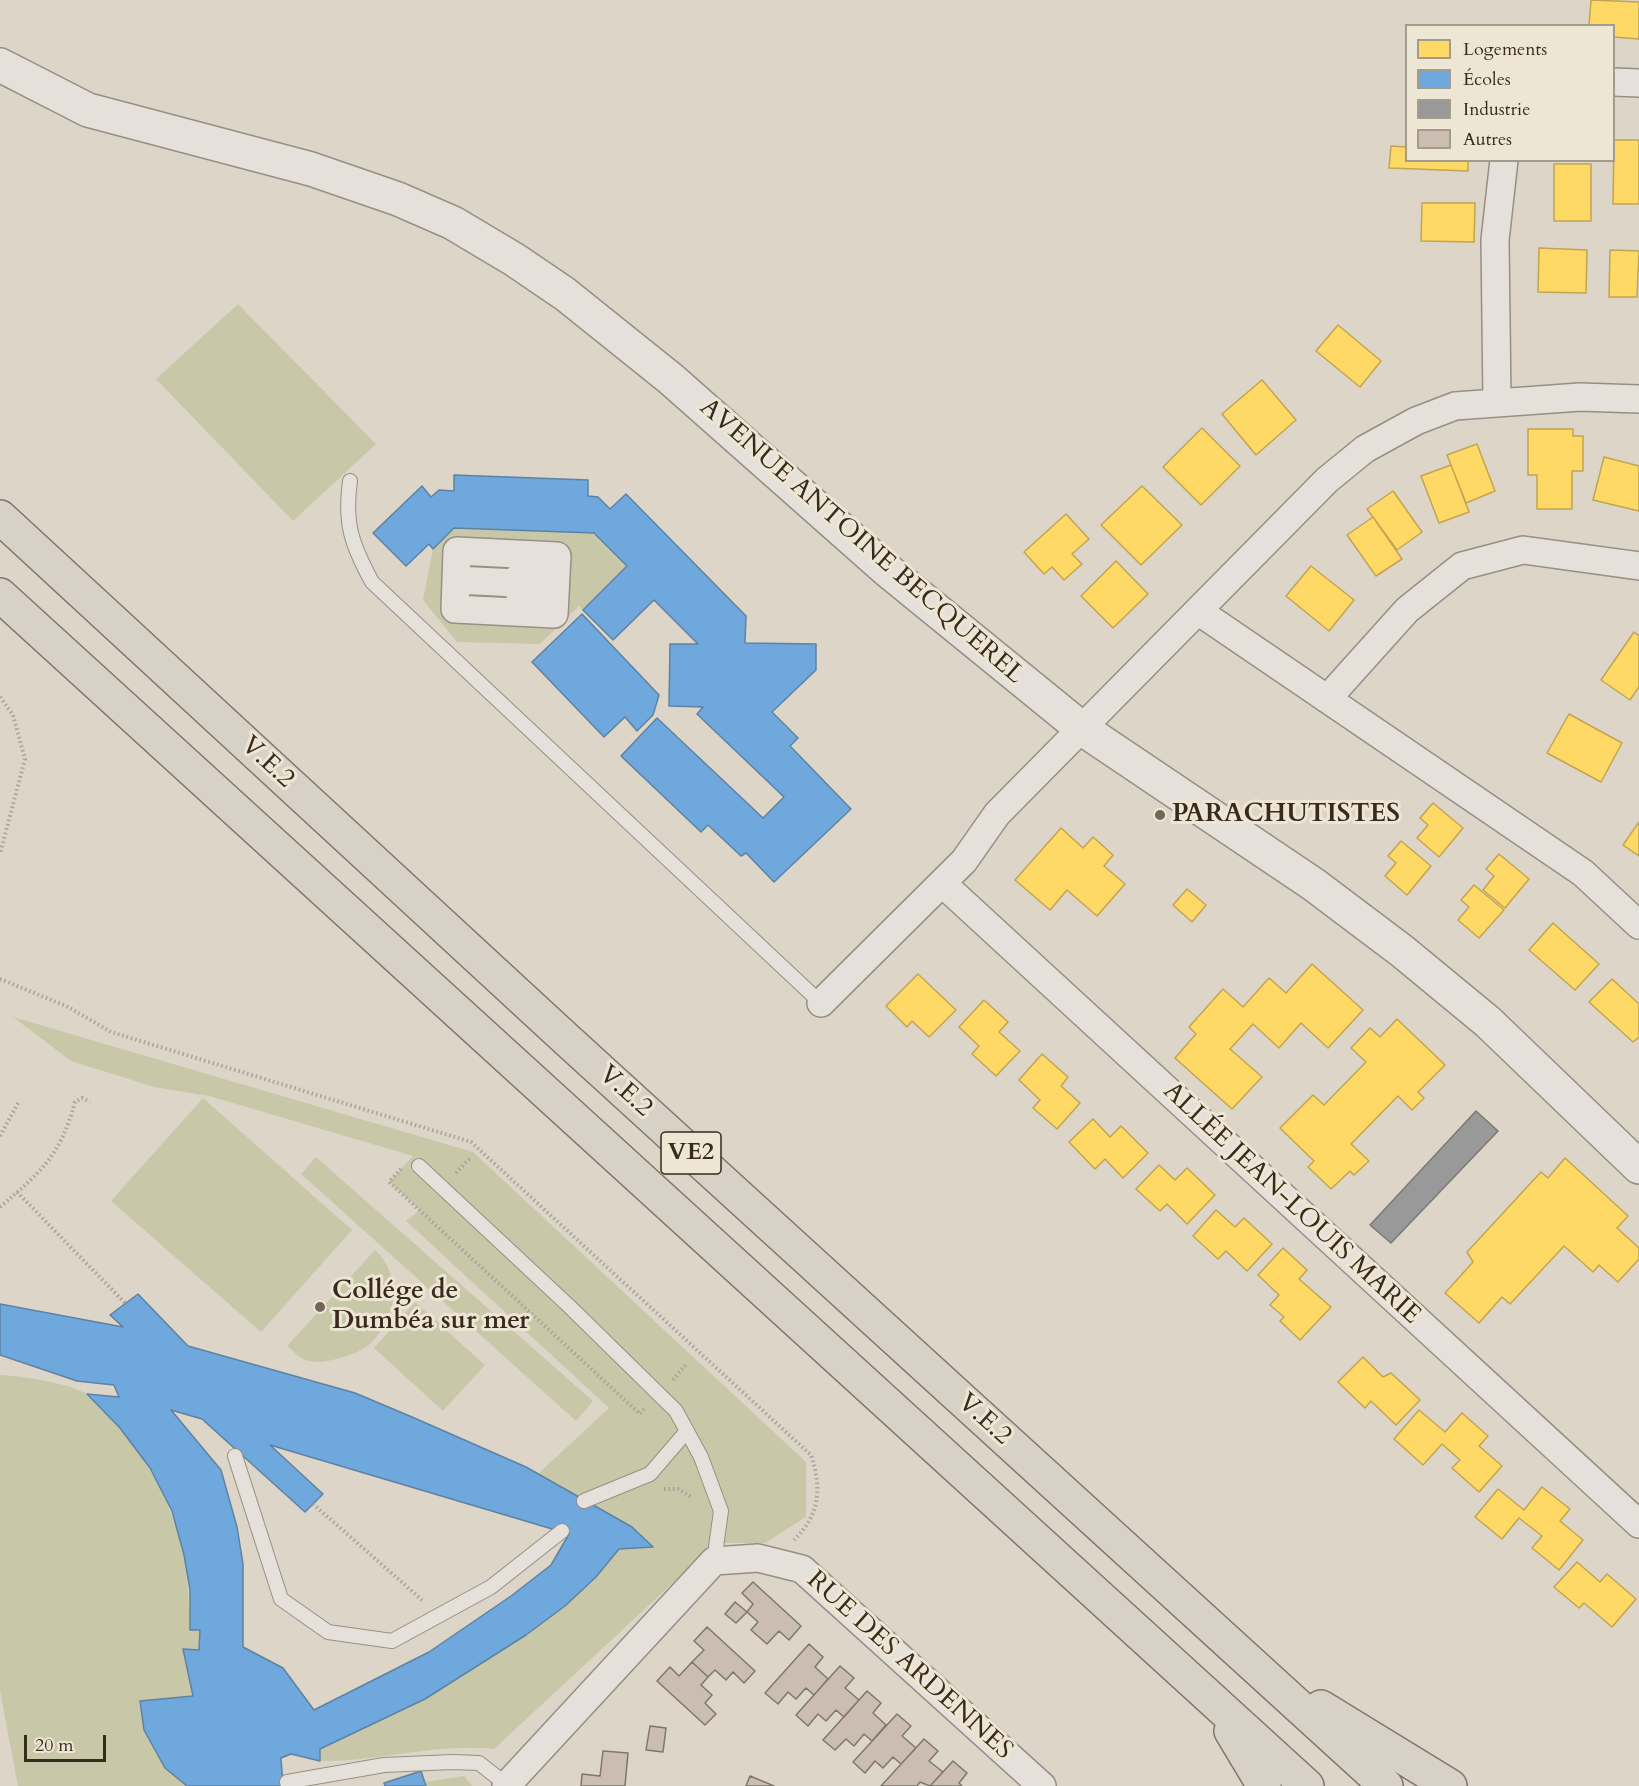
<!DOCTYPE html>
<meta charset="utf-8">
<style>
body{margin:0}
#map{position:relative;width:1639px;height:1786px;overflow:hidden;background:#ddd5c7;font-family:Cardo,serif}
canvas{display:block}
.legend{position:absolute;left:1405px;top:24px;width:210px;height:138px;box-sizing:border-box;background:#eee6d5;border:2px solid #a59b8b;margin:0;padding:8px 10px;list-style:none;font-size:18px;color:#382a1d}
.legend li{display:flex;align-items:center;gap:12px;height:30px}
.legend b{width:30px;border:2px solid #a59b8b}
.scale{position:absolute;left:24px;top:1735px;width:82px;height:27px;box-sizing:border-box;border:3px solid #382a1d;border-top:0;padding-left:8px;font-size:18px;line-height:21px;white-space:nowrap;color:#382a1d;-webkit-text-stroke:4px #eee6d5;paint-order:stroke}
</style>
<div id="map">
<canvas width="1639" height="1786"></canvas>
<ul class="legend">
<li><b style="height:16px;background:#ffd966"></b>Logements</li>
<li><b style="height:16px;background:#6fa8dc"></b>Écoles</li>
<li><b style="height:16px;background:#999"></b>Industrie</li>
<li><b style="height:16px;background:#ccbdb2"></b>Autres</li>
</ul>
<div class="scale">20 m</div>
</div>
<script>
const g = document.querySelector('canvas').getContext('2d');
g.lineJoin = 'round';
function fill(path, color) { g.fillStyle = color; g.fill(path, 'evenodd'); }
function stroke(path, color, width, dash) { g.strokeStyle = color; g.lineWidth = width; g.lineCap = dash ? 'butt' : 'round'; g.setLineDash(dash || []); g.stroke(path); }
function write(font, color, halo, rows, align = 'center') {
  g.font = font + ' Cardo,serif'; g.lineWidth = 6; g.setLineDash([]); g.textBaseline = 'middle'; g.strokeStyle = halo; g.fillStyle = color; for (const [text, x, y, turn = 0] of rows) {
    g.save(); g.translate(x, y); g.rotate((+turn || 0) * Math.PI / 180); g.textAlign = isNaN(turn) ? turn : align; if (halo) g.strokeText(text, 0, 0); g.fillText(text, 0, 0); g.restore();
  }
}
const green = new Path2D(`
 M 238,304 L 376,444 L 293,521 L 156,379 Z
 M 454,528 L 594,533 L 627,566 L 583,610 L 579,606 L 540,644 L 457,642 L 423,600 L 433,549 Z
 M 13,1017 L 473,1152 L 806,1462 L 806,1517 L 765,1543 L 716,1543 L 494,1749 C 435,1743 379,1762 320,1761 L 320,1749 L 425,1699 L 476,1667 L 596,1577 L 619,1549 L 652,1547 L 632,1527 L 538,1474 L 609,1408 L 406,1221 L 420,1210 L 389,1182 L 413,1156 L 209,1096 L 154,1087 L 71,1061 Z
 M 203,1098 L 352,1230 L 261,1332 L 111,1201 Z
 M 316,1157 L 593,1401 L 576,1421 L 301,1174 Z
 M 375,1250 C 402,1275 397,1313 374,1340 C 365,1351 349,1355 337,1359 C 325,1362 313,1364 301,1358 C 296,1355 292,1349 287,1346 Z
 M 415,1302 L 485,1365 L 443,1411 L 374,1348 Z
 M 0,1375 C 21,1376 72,1383 88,1395 C 104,1407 119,1426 131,1442 C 176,1504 189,1554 190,1629 L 200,1630 L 199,1650 L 183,1650 L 193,1696 L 140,1702 C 145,1741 156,1761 187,1786 L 18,1786 L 0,1691 Z
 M 464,1776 L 472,1786 L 426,1786 L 425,1782 Z`);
const homes = new Path2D(`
 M 1591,0 L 1639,2 L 1639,39 L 1614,37 L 1614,26 L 1589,26 Z
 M 1614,140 L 1639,140 L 1639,204 L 1613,204 Z
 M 1391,146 L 1406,147 L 1406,160 L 1468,160 L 1468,171 L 1389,168 Z
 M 1554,164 L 1591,164 L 1591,221 L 1554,221 Z
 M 1422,203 L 1475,203 L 1474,242 L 1421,241 Z
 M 1539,248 L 1587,250 L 1586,293 L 1538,292 Z
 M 1610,250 L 1639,251 L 1637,297 L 1609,297 Z
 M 1338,325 L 1381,361 L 1360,387 L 1316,351 Z
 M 1262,380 L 1296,420 L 1256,455 L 1222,414 Z
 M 1202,428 L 1240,466 L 1201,505 L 1163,467 Z
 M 1528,429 L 1573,429 L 1573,436 L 1583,436 L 1583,471 L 1572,471 L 1572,509 L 1537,509 L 1537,475 L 1528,475 Z
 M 1477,444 L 1495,491 L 1466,503 L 1447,455 Z
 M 1604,457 L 1639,466 L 1639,511 L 1593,500 Z
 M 1451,465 L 1469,512 L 1439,523 L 1421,476 Z
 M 1142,486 L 1182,525 L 1141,565 L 1101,525 Z
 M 1393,491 L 1422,532 L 1397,550 L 1367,509 Z
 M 1066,514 L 1089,539 L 1072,554 L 1082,564 L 1064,580 L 1052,567 L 1044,574 L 1024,552 Z
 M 1373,517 L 1402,559 L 1376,576 L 1347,535 Z
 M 1116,561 L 1148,594 L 1113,628 L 1081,596 Z
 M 1311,566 L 1354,600 L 1329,631 L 1286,596 Z
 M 1634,632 L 1639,636 L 1639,687 L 1630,700 L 1601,680 Z
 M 1569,714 L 1622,743 L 1601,782 L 1547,753 Z
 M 1433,803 L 1463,828 L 1439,857 L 1417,838 L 1428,825 L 1420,818 Z
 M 1639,822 L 1639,856 L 1623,845 Z
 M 1061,828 L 1083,848 L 1093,837 L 1113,855 L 1104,866 L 1125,884 L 1097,916 L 1067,890 L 1050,910 L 1015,880 Z
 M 1401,841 L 1431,866 L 1407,895 L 1385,876 L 1396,863 L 1388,856 Z
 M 1499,854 L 1529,879 L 1505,908 L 1483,890 L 1494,876 L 1486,869 Z
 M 1474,885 L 1504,910 L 1479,938 L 1458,920 L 1469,907 L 1461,900 Z
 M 1187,889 L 1206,905 L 1192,922 L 1173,905 Z
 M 1553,923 L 1599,964 L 1575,990 L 1529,950 Z
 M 1312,964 L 1363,1010 L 1328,1048 L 1301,1023 L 1279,1048 L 1253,1024 L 1230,1049 L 1262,1077 L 1232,1109 L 1175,1058 L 1196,1034 L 1189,1027 L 1223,989 L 1243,1007 L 1269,978 L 1286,993 Z
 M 918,974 L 956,1010 L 929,1037 L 912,1021 L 907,1027 L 886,1006 Z
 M 1612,979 L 1639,1004 L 1639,1037 L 1633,1042 L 1589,1002 Z
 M 984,1000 L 1008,1022 L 999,1032 L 1020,1051 L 996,1076 L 972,1054 L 979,1046 L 959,1027 Z
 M 1397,1019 L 1445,1065 L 1418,1092 L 1424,1098 L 1412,1110 L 1398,1096 L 1351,1144 L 1369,1161 L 1354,1175 L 1350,1171 L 1331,1189 L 1308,1167 L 1314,1161 L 1280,1128 L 1313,1095 L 1324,1105 L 1366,1062 L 1351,1048 L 1370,1028 L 1380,1037 Z
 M 1042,1054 L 1068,1077 L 1061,1086 L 1080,1103 L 1057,1129 L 1033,1108 L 1040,1100 L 1019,1080 Z
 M 1093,1119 L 1110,1137 L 1121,1126 L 1148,1153 L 1123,1178 L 1105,1159 L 1095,1169 L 1069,1142 Z
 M 1565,1158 L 1628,1216 L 1617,1228 L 1639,1248 L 1639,1259 L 1618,1282 L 1599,1265 L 1593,1272 L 1564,1246 L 1510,1304 L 1502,1297 L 1479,1323 L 1445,1293 L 1473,1262 L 1467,1252 L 1541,1172 L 1548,1178 Z
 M 1159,1165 L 1175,1180 L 1187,1168 L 1215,1195 L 1187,1224 L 1167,1204 L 1160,1211 L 1136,1189 Z
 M 1216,1210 L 1235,1227 L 1244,1218 L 1272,1244 L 1247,1271 L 1226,1251 L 1218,1259 L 1193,1236 Z
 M 1283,1248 L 1307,1270 L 1299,1279 L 1331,1307 L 1300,1340 L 1280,1321 L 1284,1317 L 1270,1305 L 1279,1295 L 1258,1275 Z
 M 1363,1357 L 1383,1377 L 1391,1373 L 1420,1400 L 1396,1425 L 1371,1401 L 1365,1408 L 1338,1382 Z
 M 1419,1410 L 1445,1432 L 1462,1413 L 1488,1436 L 1479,1446 L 1502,1466 L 1479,1492 L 1452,1468 L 1460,1460 L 1442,1444 L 1423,1465 L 1394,1439 Z
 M 1542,1487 L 1570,1509 L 1560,1521 L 1583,1540 L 1559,1570 L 1532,1548 L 1542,1536 L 1519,1518 L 1502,1539 L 1475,1517 L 1498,1489 L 1524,1510 Z
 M 1577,1562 L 1600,1582 L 1607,1574 L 1636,1599 L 1612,1627 L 1584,1603 L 1579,1608 L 1554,1587 Z`);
const schools = new Path2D(`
 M 454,475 L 588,480 L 588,496 L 598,497 L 610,509 L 626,494 L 746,616 L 745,643 L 816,644 L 816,670 L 772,712 L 798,738 L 790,746 L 851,809 L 774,882 L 746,853 L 741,856 L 708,825 L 701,832 L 621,756 L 657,718 L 763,818 L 784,797 L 697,714 L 703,707 L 669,706 L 670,644 L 698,644 L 654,600 L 613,640 L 583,610 L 627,566 L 594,533 L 454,528 L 433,549 L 429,544 L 406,566 L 373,533 L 422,486 L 431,497 L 439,490 L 454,491 Z
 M 582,614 L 659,695 L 653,715 L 637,731 L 625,717 L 604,737 L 532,662 Z
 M 138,1294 L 188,1346 L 355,1393 L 412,1417 L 526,1467 L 632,1527 L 653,1547 L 619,1549 L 596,1577 L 565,1606 L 526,1635 L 425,1699 L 320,1749 L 320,1761 L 291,1754 L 281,1758 L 283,1786 L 187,1786 L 165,1768 L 144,1730 L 140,1701 L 193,1696 L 183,1649 L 199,1650 L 200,1630 L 190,1630 L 190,1590 L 184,1555 L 172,1511 L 150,1468 L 120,1428 L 87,1394 L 119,1397 L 114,1385 L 77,1381 L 0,1355 L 0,1304 L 123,1327 L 110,1315 ZM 171,1410 L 202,1419 L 305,1512 L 323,1494 L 270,1445 L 569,1534 L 551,1565 L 511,1596 L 429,1652 L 314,1710 L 283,1668 L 243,1647 L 243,1564 L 237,1527 L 221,1470 Z
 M 421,1771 L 426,1786 L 385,1786 L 384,1783 Z`);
const industry = new Path2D(`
 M 1476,1111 L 1498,1131 L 1391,1243 L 1370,1225 Z`);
const building = new Path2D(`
 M 753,1582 L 801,1626 L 789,1640 L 779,1631 L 767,1644 L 751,1630 L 758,1622 L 747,1612 L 753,1604 L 742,1593 Z
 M 735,1602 L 747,1612 L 736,1623 L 725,1614 Z
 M 707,1627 L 755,1671 L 744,1683 L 733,1672 L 726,1680 L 715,1670 L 708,1677 L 692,1662 L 704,1650 L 694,1641 Z
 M 809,1644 L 823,1657 L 815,1667 L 828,1679 L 814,1695 L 806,1688 L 796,1699 L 788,1692 L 778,1704 L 765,1693 Z
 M 692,1662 L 708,1677 L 701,1685 L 712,1695 L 705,1703 L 716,1714 L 705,1725 L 657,1681 L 670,1667 L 679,1676 Z
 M 840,1666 L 854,1678 L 845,1688 L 859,1700 L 844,1717 L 836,1710 L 826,1721 L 818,1714 L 808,1726 L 796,1715 Z
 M 867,1691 L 881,1703 L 873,1713 L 886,1725 L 872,1741 L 864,1734 L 854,1746 L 846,1739 L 835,1750 L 823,1740 Z
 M 897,1714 L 911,1726 L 902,1736 L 916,1748 L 901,1764 L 893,1757 L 883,1768 L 875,1761 L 865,1773 L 853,1762 Z
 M 650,1726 L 666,1728 L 663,1752 L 646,1750 Z
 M 924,1739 L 938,1751 L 929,1761 L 943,1772 L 930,1786 L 920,1782 L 917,1786 L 881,1786 Z
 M 603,1751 L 628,1753 L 625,1786 L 581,1786 L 582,1774 L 600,1776 Z
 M 953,1761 L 967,1773 L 959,1783 L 962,1786 L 930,1786 Z
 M 750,1776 L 774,1786 L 746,1786 Z`);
const path = new Path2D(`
 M 0,697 L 13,715 L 25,759 L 0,854
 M 0,979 L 66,1006 L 111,1032 L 471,1142 L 811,1455 C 822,1488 820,1515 794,1540
 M 0,1136 L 18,1103
 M 401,1169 L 389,1182 L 640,1414 L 644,1409
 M 456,1173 L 470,1158
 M 17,1192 L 126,1304
 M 0,1207 C 42,1171 60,1156 75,1102 L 82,1098 L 90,1102
 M 673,1380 L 687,1363
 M 664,1489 L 678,1489 L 693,1498
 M 313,1504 L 422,1600`);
const service = new Path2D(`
 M 350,481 C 344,524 352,545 372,582 L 821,1003
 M 419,1166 L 570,1307 L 676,1411 L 701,1457 L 721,1511 L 714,1561
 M 235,1456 L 281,1599 L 328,1632 L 392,1641 L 491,1587 L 562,1531
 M 584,1501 L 650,1474 L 687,1431
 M 287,1782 L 384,1765 L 452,1762 L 479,1763 L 507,1785`);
const minor = new Path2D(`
 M 1614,82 L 1639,83
 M 1497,402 L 1495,240 L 1504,160
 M 457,551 L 557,556 L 554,614 L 455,609 Z
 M516 584a10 10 0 1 1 20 0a10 10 0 1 1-20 0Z
 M 456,580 L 516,583
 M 1198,611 L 1583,873 L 1639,925
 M 1327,699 L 1407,610 L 1462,566 L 1523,550 L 1639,566
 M 942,883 L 1639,1524
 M 821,1003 L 964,861 L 997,814 L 1327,480 L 1365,449 L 1416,421 L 1455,406 L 1580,397 L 1639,399
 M 506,1786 L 714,1561 L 758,1558 L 802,1569 L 1042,1786`);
const tertiary = new Path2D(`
 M 0,65 L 88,110 L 311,169 L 398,199 L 453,223 L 515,260 L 565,294 L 671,379 L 887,570 L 1081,728 L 1313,884 L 1402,951 L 1488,1022 L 1639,1167`);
const trunk = new Path2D(`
 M 0,517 L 565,1038 L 1386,1786
 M 0,595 L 1307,1786
 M 1321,1707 L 1450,1786
 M 1231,1731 L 1264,1786`);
const markers = [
 [1160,815,6,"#726658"],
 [320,1307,6,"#726658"]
];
const shields = [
 [691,1153,60]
];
const shieldNames = [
 ["VE2",691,1153]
];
const streetNames = [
 ["AVENUE ANTOINE BECQUEREL",861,542,41],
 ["V.E.2",267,763,43],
 ["V.E.2",625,1092,42],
 ["ALLÉE JEAN-LOUIS MARIE",1291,1204,43],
 ["V.E.2",984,1420,42],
 ["RUE DES ARDENNES",909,1666,42]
];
const poiNames = [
 ["PARACHUTISTES",1172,815],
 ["Collége de",332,1292],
 ["Dumbéa sur mer",332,1322]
];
fill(green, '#c8c8a9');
fill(homes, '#ffd966');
stroke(homes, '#c3a450', 1.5);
fill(schools, '#6fa8dc');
stroke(schools, '#5e82a3', 1.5);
fill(industry, '#999');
stroke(industry, '#7c7874', 1.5);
fill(building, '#ccbdb2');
stroke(building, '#7d776e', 1.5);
stroke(service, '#958f85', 16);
stroke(minor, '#958f85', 30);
stroke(tertiary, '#958f85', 36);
stroke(trunk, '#7d776e', 36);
stroke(path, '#a7a29b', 4, [1.5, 3]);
stroke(service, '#e5e1da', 14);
stroke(minor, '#e5e1da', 27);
stroke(tertiary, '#e5e1da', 33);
stroke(trunk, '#d8d1c5', 33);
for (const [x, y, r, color] of markers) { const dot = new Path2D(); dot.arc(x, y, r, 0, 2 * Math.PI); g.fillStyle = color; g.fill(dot); stroke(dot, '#eee6d5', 2); }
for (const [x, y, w] of shields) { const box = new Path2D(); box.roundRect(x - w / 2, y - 21, w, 42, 4.5); g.fillStyle = '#eee6d5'; g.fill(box); stroke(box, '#382a1d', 1.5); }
write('bold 24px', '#382a1d', null, shieldNames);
write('26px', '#382a1d', '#eee6d5', streetNames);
write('bold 26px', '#382a1d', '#eee6d5', poiNames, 'left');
</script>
